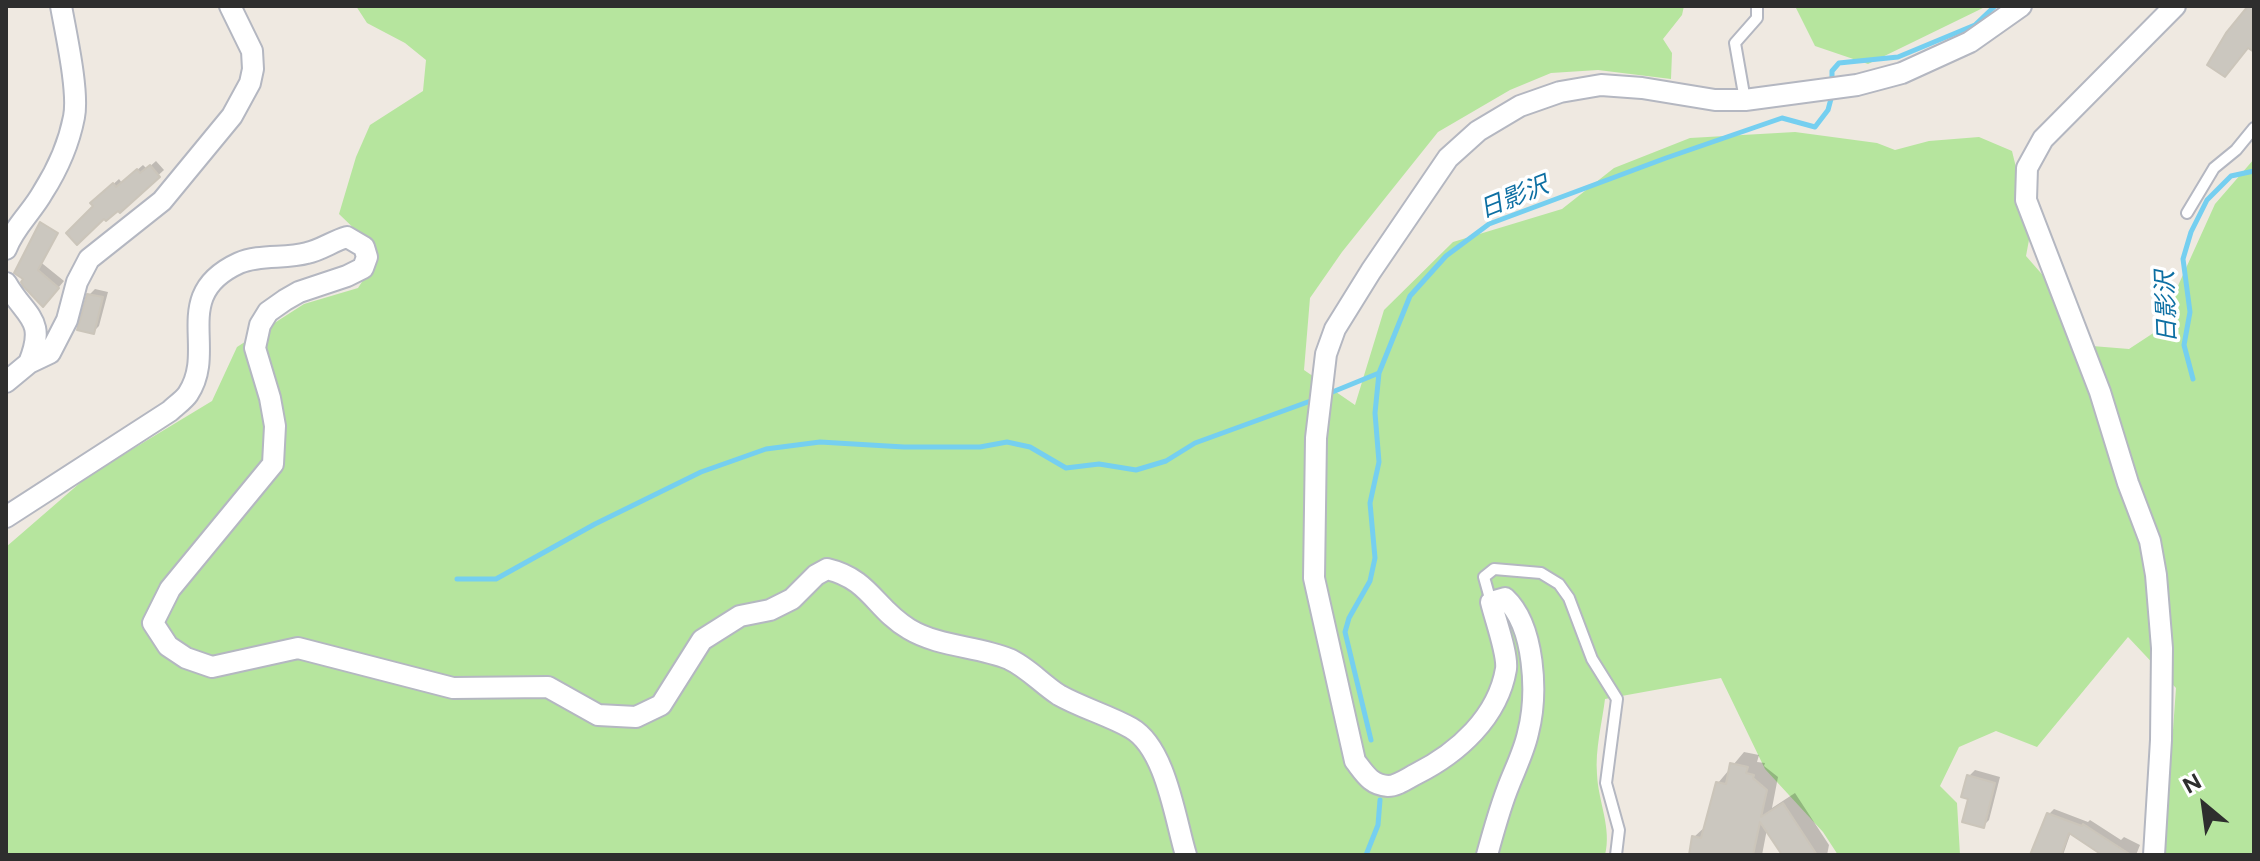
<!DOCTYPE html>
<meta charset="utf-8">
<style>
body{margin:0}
#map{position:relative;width:2260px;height:861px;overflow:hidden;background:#efe9e1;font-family:Figtree,sans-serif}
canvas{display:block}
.frame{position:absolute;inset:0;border:8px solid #2e2e2e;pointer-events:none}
.north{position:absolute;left:2164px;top:765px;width:80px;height:80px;-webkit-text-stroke:6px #fff;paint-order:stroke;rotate:331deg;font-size:22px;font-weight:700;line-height:32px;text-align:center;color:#2e2e2e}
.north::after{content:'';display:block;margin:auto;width:28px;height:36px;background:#2e2e2e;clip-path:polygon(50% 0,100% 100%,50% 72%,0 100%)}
</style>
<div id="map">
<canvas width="2260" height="861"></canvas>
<div class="frame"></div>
<div class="north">N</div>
</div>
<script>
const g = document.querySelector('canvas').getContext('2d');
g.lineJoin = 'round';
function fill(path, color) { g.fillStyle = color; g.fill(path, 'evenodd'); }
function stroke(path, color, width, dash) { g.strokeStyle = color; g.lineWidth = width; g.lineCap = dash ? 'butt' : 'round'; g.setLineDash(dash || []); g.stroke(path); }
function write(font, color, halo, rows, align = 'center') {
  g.font = font + ' Figtree,"Noto Sans JP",sans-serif'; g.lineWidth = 7; g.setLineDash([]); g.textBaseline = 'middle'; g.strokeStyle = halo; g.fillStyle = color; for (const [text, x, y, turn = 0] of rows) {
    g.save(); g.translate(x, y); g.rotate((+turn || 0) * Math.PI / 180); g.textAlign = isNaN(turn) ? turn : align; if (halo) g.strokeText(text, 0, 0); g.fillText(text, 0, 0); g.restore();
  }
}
const green = new Path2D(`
 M 356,6 L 1684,6 L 1682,15 L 1663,39 L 1672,53 L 1671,79 L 1598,70 L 1551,73 L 1510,90 L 1438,132 L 1342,252 L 1310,298 L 1304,370 L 1355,405 L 1384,310 L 1453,242 L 1562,209 L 1614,168 L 1690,138 L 1795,132 L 1877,143 L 1895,150 L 1929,141 L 1979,137 L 2012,151 L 2031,229 L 2026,256 L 2054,288 L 2092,346 L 2129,349 L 2158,330 L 2215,204 L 2254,159 L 2254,855 L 2164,855 L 2176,688 L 2128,637 L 2037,747 L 1996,731 L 1959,747 L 1940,786 L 1957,803 L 1960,855 L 1838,855 L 1823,832 L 1765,769 L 1721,678 L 1605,699 C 1602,723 1595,750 1597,774 C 1598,801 1612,828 1605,855 L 6,855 L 6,547 L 88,476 L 212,401 L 237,347 L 304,304 L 358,288 L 373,265 L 366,240 L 339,214 L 356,157 L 370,125 L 423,91 L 426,60 L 405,43 L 367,23 Z
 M 1795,6 L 1987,6 L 1868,64 L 1815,46 Z`);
const shadow = new Path2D(`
 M 156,161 L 164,170 L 120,210 L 95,206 L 98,198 L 119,179 L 122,183 L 143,165 L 147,169 Z
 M 38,260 L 64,281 L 49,299 L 23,282 Z
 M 95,289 L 108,292 L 99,326 L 93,332 L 89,295 Z
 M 1744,752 L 1759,755 L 1757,762 L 1765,763 L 1764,766 L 1778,777 L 1772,808 L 1795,793 L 1829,845 L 1827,855 L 1785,855 L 1767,829 L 1762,855 L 1691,855 L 1694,837 L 1707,825 L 1718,783 Z
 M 1975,770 L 2000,777 L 1989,820 L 1983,826 L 1971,797 L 1969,776 Z
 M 2054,809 L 2088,822 L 2090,820 L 2121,840 L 2124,837 L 2140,845 L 2136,855 L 2106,855 L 2071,832 L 2063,855 L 2030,855 L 2049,814 Z`);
const stream = new Path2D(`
 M 1832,81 L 1832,71 L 1839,63 L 1898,57 L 1975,25 L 1995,6
 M 2193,379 L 2184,345 L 2190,312 L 2183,259 L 2191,232 L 2207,200 L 2231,176 L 2254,171
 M 1325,395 L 1379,373
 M 457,579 L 496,579 L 595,524 L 701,472 L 766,449 L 820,442 L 904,447 L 980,447 L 1007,442 L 1030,447 L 1066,468 L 1099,464 L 1136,470 L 1166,461 L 1195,443 L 1316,399
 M 1371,740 L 1345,632 L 1349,618 L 1370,581 L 1375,558 L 1370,503 L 1379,462 L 1375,413 L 1379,373 L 1410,296 L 1446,256 L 1489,224 L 1666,158 L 1782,118 L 1815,127 L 1828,110 L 1832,95
 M 1366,855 L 1378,825 L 1380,800`);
const building = new Path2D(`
 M 2248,6 L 2254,6 L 2254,52 L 2248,48 L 2225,77 L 2207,65 L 2226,33 Z
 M 150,165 L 160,177 L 120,213 L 118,211 L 106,221 L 104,219 L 77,245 L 66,233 L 93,206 L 90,203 L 113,183 L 116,187 L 137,169 L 140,173 Z
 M 40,222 L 58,233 L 38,270 L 59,288 L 43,307 L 23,286 L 21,282 L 23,279 L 14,273 Z
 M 87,294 L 103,297 L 94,334 L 77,330 Z
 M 1730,763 L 1748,767 L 1746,773 L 1754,775 L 1753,778 L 1767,790 L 1761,817 L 1783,803 L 1817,855 L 1782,855 L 1760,822 L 1753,855 L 1689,855 L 1692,836 L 1701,838 L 1716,782 L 1726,784 Z
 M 1967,775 L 1995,783 L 1984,828 L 1962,822 L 1968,799 L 1961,797 Z
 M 2047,813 L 2082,826 L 2083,824 L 2131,855 L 2102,855 L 2069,833 L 2061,855 L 2030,855 Z`);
const service = new Path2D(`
 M 1745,100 L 1735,43 L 1757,18 L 1757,6
 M 2187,213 L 2214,168 L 2236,150 L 2254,128
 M 1491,602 L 1484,577 L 1494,569 L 1541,573 L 1559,584 L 1569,598 L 1592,659 L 1617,699 L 1606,783 L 1619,830 L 1616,855`);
const minor = new Path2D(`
 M 6,249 C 14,227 32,212 43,192 C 57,170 69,143 74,117 C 79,92 66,34 61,6
 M 6,283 C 26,318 47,318 29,363
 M 6,382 L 29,363 L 50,353 L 67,320 L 77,282 L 89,259 L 162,201 L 232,116 L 250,83 L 253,69 L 252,51 L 230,6
 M 6,517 L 170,411 C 175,406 184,400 188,394 C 218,349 169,295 239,263 C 259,254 286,259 307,253 C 321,250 333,241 347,237 L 364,247 L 367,257 L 363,268 L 347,276 L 299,292 L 285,300 L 268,312 L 260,325 L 255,348 L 270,398 L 275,426 L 273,464 L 170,589 L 153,623 L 168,646 L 186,658 L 212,667 L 298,648 L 453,688 L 548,687 L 598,715 L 636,717 L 661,705 L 702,640 L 740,616 L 770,610 L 792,599 L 816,575 L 827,569 C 870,579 875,609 909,629 C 939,647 977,646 1009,659 C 1027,667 1042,684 1059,695 C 1082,708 1108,715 1131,728 C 1166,748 1175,819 1186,855
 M 1487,855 C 1493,833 1499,811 1507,790 C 1514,771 1524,752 1528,733 C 1538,694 1535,626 1505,598 L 1491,602 C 1495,619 1508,654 1506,669 C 1498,717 1458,753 1416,774 C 1408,778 1397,786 1388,786 C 1371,785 1365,774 1355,761 L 1314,578 L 1316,438 L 1326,354 L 1335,329 L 1371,271 L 1448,158 L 1478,131 L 1520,106 L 1560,92 L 1601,85 L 1642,88 L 1715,100 L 1745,100 L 1857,85 L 1902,73 L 1970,42 L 2021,6
 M 2154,855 L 2161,740 L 2162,648 L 2156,575 L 2150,541 L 2128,483 L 2100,392 L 2026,200 L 2027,168 L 2043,139 L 2175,6`);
const waterNames = [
 ["日影沢",1514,198,-22],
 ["日影沢",2167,307,-92]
];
fill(green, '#b6e59e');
fill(shadow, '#0003');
stroke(stream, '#75cff0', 5);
fill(building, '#cbc7bf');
stroke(building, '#cbc5ba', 2);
stroke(service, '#b4b7c1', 14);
stroke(minor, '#b4b7c1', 24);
stroke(service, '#fff', 10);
stroke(minor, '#fff', 20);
write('italic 24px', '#0d6fa3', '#fff', waterNames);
</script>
